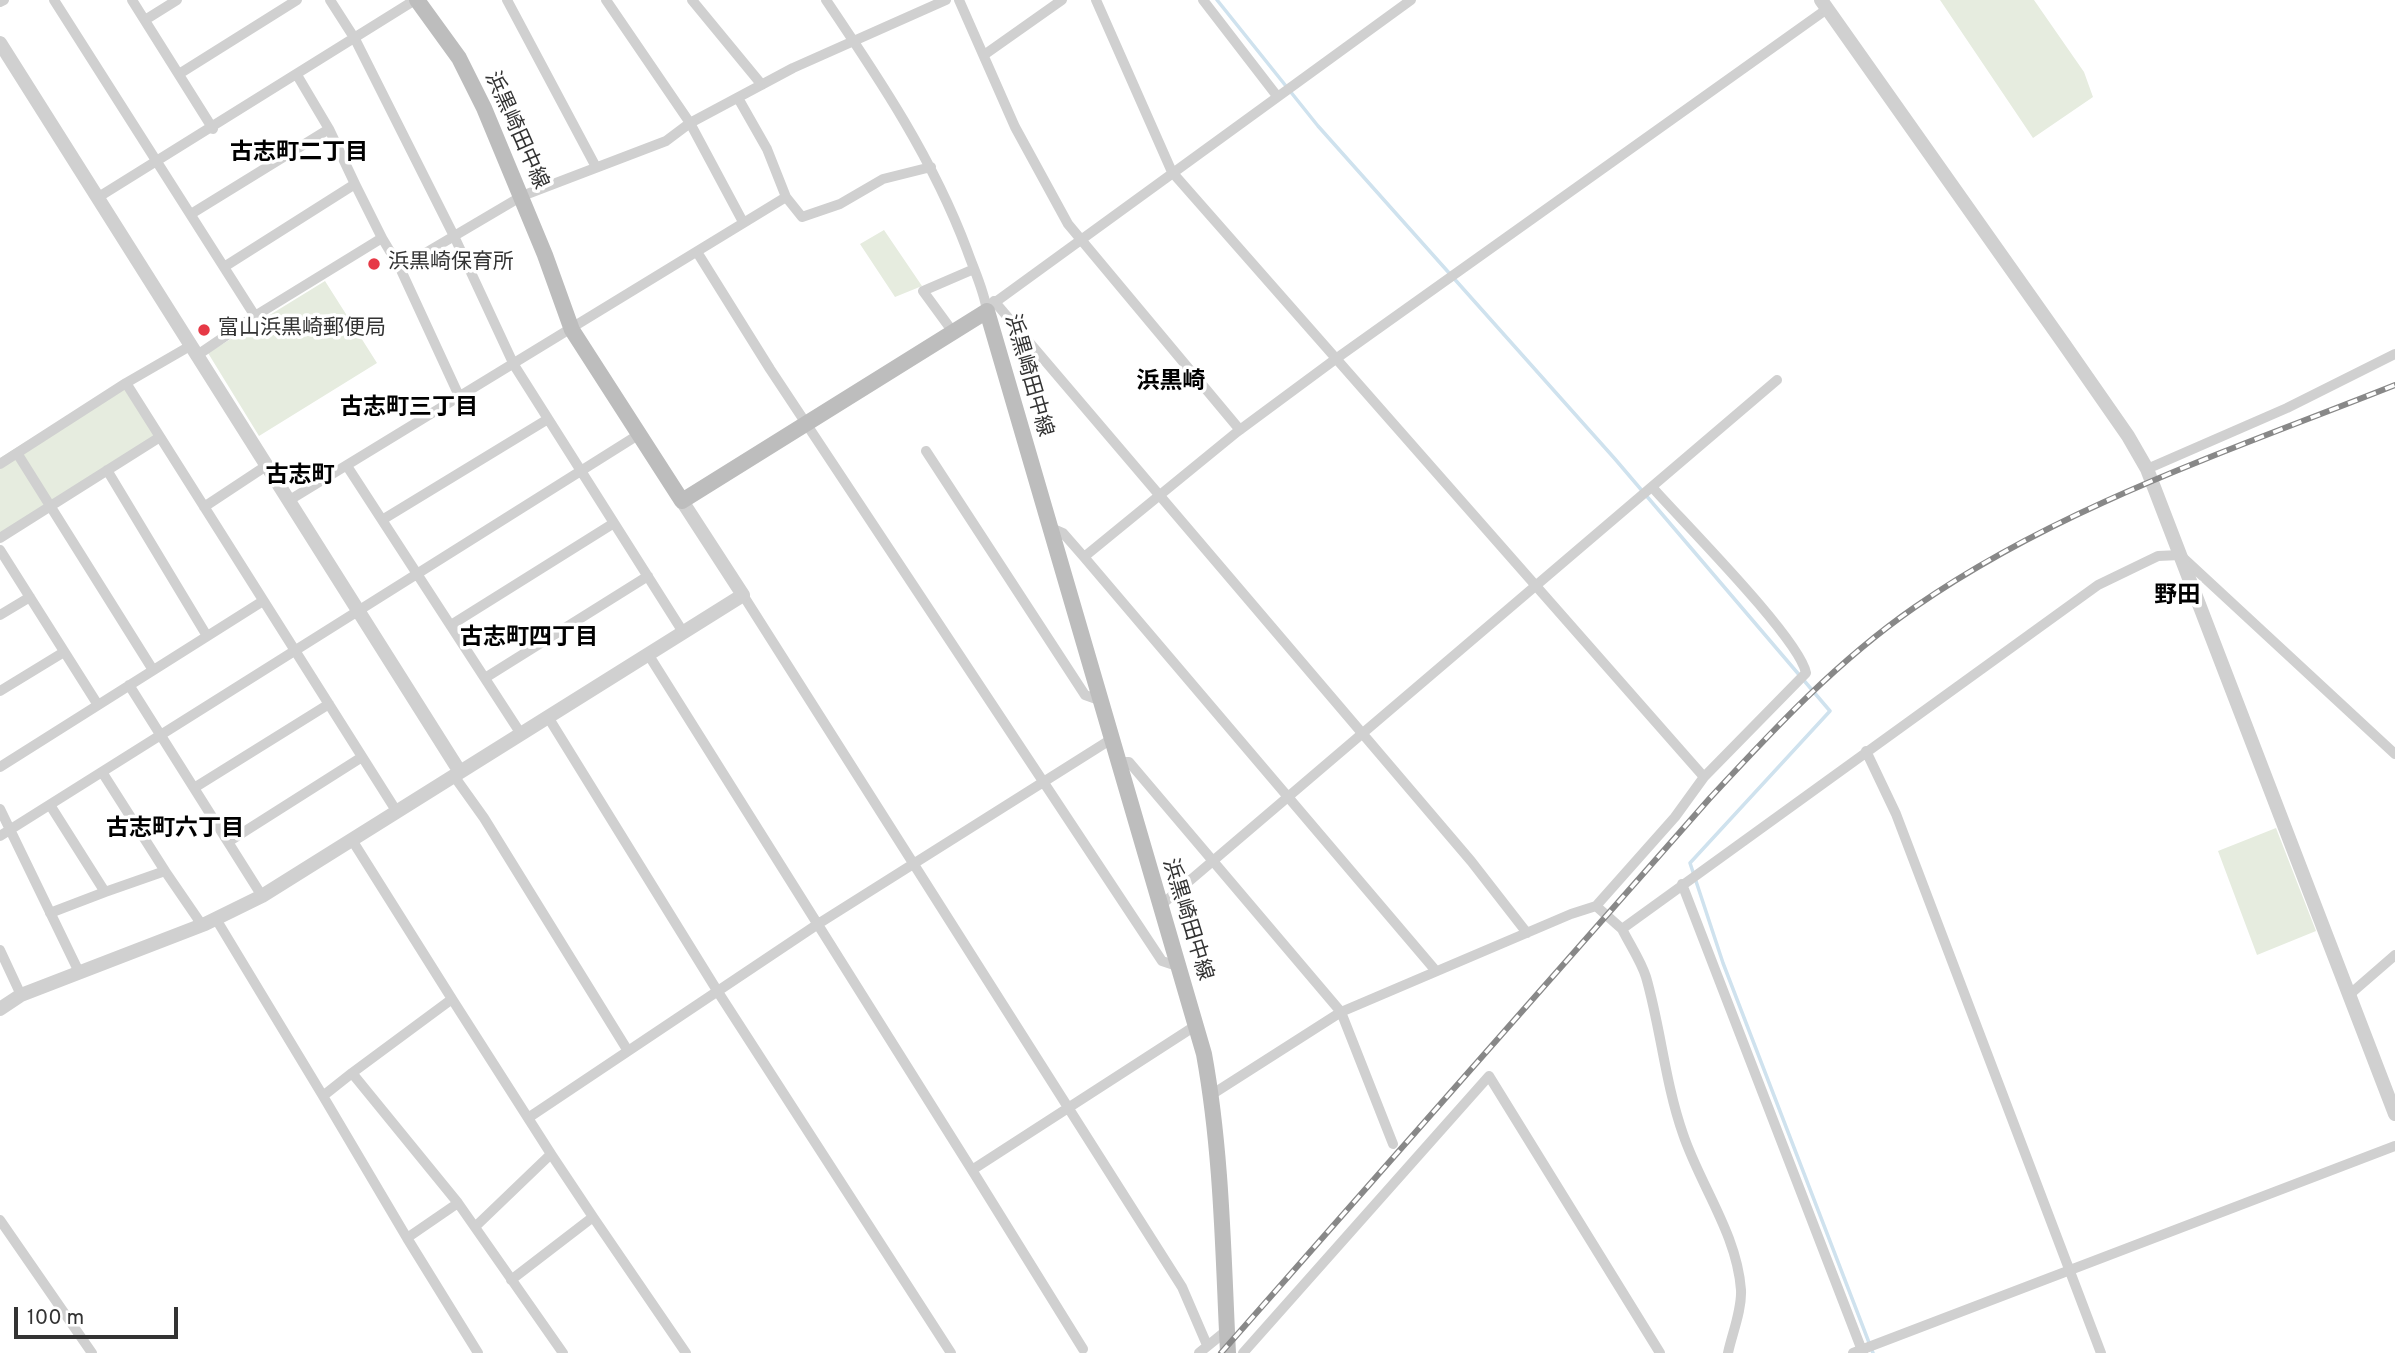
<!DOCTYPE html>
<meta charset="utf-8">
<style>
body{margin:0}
#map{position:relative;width:2395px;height:1353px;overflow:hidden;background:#fff;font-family:Overpass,sans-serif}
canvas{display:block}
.scale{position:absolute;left:14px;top:1307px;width:164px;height:32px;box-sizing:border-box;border:4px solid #333;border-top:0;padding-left:9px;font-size:21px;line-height:24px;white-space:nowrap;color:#333;-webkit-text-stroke:5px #fff;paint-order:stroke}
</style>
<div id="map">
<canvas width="2395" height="1353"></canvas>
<div class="scale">100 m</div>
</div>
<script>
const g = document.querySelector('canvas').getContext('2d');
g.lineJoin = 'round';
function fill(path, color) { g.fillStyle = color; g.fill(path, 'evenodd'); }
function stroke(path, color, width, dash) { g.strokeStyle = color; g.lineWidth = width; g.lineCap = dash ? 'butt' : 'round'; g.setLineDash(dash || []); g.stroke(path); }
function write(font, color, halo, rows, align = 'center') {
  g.font = font + ' Overpass,"Noto Sans JP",sans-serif'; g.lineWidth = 7; g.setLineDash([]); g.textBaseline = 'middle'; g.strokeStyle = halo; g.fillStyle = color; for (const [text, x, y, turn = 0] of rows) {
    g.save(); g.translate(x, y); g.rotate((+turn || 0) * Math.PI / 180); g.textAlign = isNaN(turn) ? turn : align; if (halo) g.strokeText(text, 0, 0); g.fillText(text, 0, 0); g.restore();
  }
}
const green = new Path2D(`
 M 1940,0 L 2034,0 L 2084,72 L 2093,97 L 2033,138 Z
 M 884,230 L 922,286 L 895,297 L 860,244 Z
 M 325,281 L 377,363 L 259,436 L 208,353 Z
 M 123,381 L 157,436 L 0,534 L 0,458 Z
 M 2276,828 L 2316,931 L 2257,955 L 2218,851 Z`);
const stream = new Path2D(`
 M 1217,0 L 1318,126 L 1615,459 L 1830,711 L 1690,863 L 1723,963 L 1873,1353`);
const minor = new Path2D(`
 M 54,0 L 255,316
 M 132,0 L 213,129
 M 330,0 L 355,39 L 454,236 L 514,365 L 683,632
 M 507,0 L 596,167
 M 606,0 L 690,123 L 743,222
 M 692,0 L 762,85
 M 826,0 C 880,80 933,159 967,250 C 974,270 984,290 987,311
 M 959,0 L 1015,127 L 1068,224 L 1240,430
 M 1096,0 L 1172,172 L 1704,777
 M 1203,0 L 1277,96
 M 0,2 L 4,0
 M 145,20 L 177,0
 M 984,55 L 1062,0
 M 179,74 L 297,0
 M 355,184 L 382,238
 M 786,197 L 802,217 L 840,204 L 883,179 L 931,167
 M 97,198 L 415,0
 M 191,214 L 329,129 L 297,75
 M 697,252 L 770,369 L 1162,961 L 1177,966
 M 224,267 L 355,184 L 329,129
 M 400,268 L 522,196 L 666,141 L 690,123 L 793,68 L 946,0
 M 994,301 L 1471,861 L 1527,933
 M 990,306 L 1411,0
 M 953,332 L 923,291 L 974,269
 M 196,356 L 255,316 L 382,238 L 400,268 L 460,398
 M 126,383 L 397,812
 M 926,451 L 1085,695 L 1099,700
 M 17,453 L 153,670
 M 0,464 L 126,383 L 190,346
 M 347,466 L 521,734
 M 2147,469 L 2287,408 L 2395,354
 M 107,470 L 207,636
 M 288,501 L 786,197 L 767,149 L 738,98
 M 204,507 L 266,466
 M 382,520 L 548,419
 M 1049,527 L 1063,533 L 1084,557 L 1237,432 L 1337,358 L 1827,9
 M 0,538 L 160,437
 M 0,550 L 98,705
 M 1084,557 L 1436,971
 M 743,595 L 1182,1287 L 1207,1345
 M 0,615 L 30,597
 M 451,625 L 614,523
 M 648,654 L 972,1170
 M 485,678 L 648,576
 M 129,685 L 262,896
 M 0,691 L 64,652
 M 548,717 L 718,992 L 951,1353
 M 1866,751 L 1896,814 L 2101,1353
 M 1117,762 L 1129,762 L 1341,1012 L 1393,1144
 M 0,767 L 263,601
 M 102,772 L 165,871 L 105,892
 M 454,776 L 484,818 L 628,1051
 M 194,788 L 329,704
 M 50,805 L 105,892 L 50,913
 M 0,809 L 79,972
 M 0,836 L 638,435
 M 352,840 L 452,999
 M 228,842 L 362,757
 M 165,871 L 202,925
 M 1682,884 L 1863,1353
 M 1160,906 L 1777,380
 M 1596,906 L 1675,817 L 1704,777 L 1806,673 C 1799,638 1682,521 1652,487
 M 216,919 L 323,1096
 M 0,950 L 21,995
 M 2349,995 L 2395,955
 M 352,1073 L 452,999 L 528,1118
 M 1211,1095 L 1341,1012 L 1571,914 L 1596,906 L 1622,929
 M 593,1217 L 686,1353
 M 0,1220 L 92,1353
 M 476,1226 L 551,1154 L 528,1118 L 818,924 L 1110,740
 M 407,1238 L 323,1096 L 352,1073 L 458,1203
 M 511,1280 L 593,1217 L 551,1154
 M 1083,1349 L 972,1170 L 1195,1026
 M 478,1353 L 407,1238 L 458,1203 L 563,1353
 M 1199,1353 L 1226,1331
 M 1243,1353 L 1489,1076 L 1660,1353
 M 1728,1353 C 1732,1334 1742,1310 1741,1290 C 1737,1234 1700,1185 1683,1134 C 1665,1083 1661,1029 1646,977 C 1641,961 1630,945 1622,929 L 2098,585 L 2158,556 L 2180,555 L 2395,754
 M 1853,1353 L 2395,1146`);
const tertiary = new Path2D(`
 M 1821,0 L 2064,344 L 2128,436 L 2147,469 L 2395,1114
 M 0,43 L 460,772
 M 0,1009 L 21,995 L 205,924 L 262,896 L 743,595 L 682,501`);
const secondary = new Path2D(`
 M 417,0 L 459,58 L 484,108 L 545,255 L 572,330 L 682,501 L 987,311 L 1204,1054 C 1222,1153 1223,1253 1228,1353`);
const rail = new Path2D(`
 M 1221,1353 L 1710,798 C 1774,729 1837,661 1915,607 C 2060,506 2232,450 2395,385`);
const markers = [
 [374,264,7,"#e63946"],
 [204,330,7,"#e63946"]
];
const streetNames = [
 ["浜黒崎田中線",515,131,66],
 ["浜黒崎田中線",1027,376,74],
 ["浜黒崎田中線",1186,920,73]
];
const poiNames = [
 ["浜黒崎保育所",388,264],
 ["富山浜黒崎郵便局",218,330]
];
const neighbourhoodNames = [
 ["古志町二丁目",299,154],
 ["浜黒崎",1171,383],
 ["古志町三丁目",409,409],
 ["古志町",300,477],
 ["野田",2177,597],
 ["古志町四丁目",529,639],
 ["古志町六丁目",175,830]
];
fill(green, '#e6ecdf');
stroke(stream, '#cfe2ee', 3.5);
stroke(minor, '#d0d0d0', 10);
stroke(tertiary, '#d0d0d0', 14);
stroke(secondary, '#bdbdbd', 16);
stroke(rail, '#888', 6);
stroke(rail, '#fff', 3.5, [10]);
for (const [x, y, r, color] of markers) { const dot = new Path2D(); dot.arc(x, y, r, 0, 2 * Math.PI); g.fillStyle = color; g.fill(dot); stroke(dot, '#fff', 2.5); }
write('21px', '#333', '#fff', streetNames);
write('21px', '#333', '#fff', poiNames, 'left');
write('bold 23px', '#000', '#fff', neighbourhoodNames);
</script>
